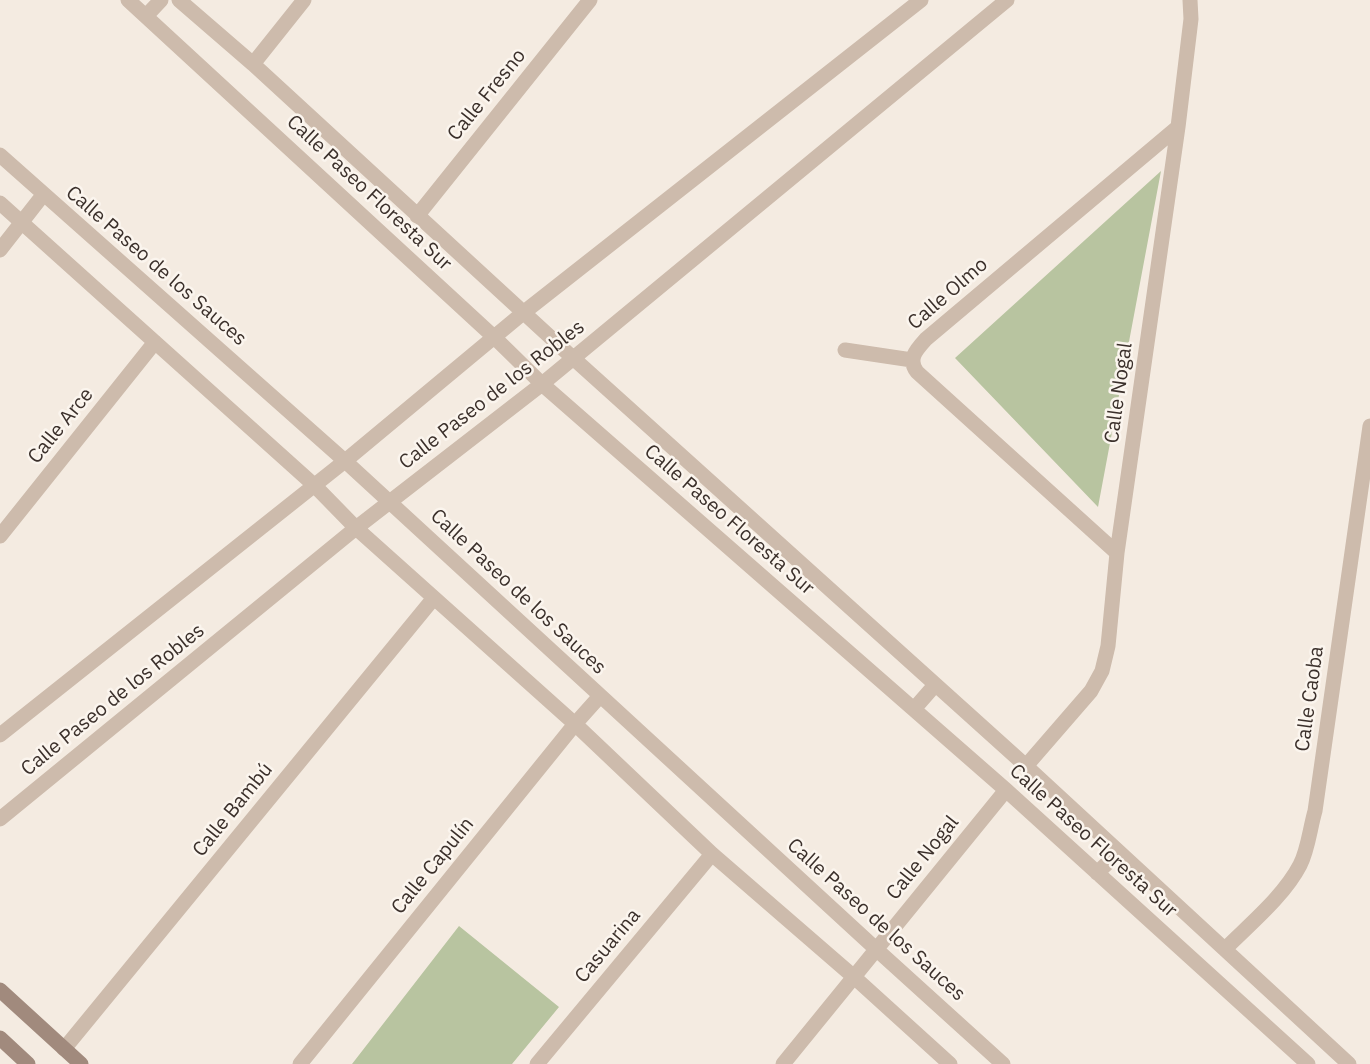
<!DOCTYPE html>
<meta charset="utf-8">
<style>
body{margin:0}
canvas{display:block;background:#f4ebe1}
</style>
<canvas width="1370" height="1064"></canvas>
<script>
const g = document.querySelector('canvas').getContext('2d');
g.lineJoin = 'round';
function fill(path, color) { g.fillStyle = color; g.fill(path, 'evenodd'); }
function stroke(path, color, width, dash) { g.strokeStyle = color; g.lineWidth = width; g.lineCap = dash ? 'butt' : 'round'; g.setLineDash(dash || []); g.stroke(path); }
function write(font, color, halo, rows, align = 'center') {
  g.font = font + ' "IBM Plex Sans",sans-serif'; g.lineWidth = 5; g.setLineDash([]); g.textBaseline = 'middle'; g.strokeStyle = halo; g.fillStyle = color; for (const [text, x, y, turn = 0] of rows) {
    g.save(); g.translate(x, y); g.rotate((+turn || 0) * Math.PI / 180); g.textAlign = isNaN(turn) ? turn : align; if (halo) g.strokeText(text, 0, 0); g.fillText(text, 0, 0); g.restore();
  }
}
const green = new Path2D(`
 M 1161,171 L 1098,507 L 955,358 Z
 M 459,926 L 559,1007 L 512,1064 L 352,1064 Z`);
const minor = new Path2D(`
 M 128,0 L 495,338 L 542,384 L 1006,790 L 1308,1064
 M 179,0 L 253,64 L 573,358 L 1026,766 L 1349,1064
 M 146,16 L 161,0
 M 253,64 L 304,0
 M 0,155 L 345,461 L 876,949 L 1003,1064
 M 0,203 L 314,485 L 356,528 L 575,724 L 712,854 L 854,977 L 950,1064
 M 417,216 L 590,0
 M 0,250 L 43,195
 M 845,350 L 912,360
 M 0,536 L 155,342
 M 1117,553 L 917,372 C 907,359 917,349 926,339 L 1178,127
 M 914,709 L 935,685
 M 0,735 L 345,461 L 523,313 L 921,0
 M 1026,766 L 1091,691 L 1102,671 L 1108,646 L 1117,553 L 1178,127 L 1191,19 L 1190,0
 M 0,819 L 356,528 L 542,384 L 1007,0
 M 1097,873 L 1119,852
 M 1225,949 C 1250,924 1284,896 1300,865 C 1308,850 1310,828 1315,811 L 1370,426
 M 64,1049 L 433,599
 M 300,1064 L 575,724 L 600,696
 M 537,1064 L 712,854
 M 783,1064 L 1006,790`);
const secondary = new Path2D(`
 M 0,990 L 81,1064
 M 0,1038 L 28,1064`);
const streetNames = [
 ["Calle Fresno",487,95,-51],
 ["Calle Paseo Floresta Sur",369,193,43],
 ["Calle Paseo de los Sauces",156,266,41],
 ["Calle Olmo",948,294,-41],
 ["Calle Nogal",1119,393,-82],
 ["Calle Paseo de los Robles",492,395,-38],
 ["Calle Arce",61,426,-51],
 ["Calle Paseo Floresta Sur",729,520,41],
 ["Calle Paseo de los Sauces",518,592,43],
 ["Calle Caoba",1310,699,-82],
 ["Calle Paseo de los Robles",113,700,-39],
 ["Calle Bambú",233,810,-51],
 ["Calle Paseo Floresta Sur",1093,841,42],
 ["Calle Nogal",923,858,-51],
 ["Calle Capulín",433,866,-51],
 ["Calle Paseo de los Sauces",876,920,42],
 ["Casuarina",608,946,-50]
];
fill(green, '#b8c4a0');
stroke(minor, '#cdbbac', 15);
stroke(secondary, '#a18a7d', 15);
write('20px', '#3b302b', '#fbf5ee', streetNames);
</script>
